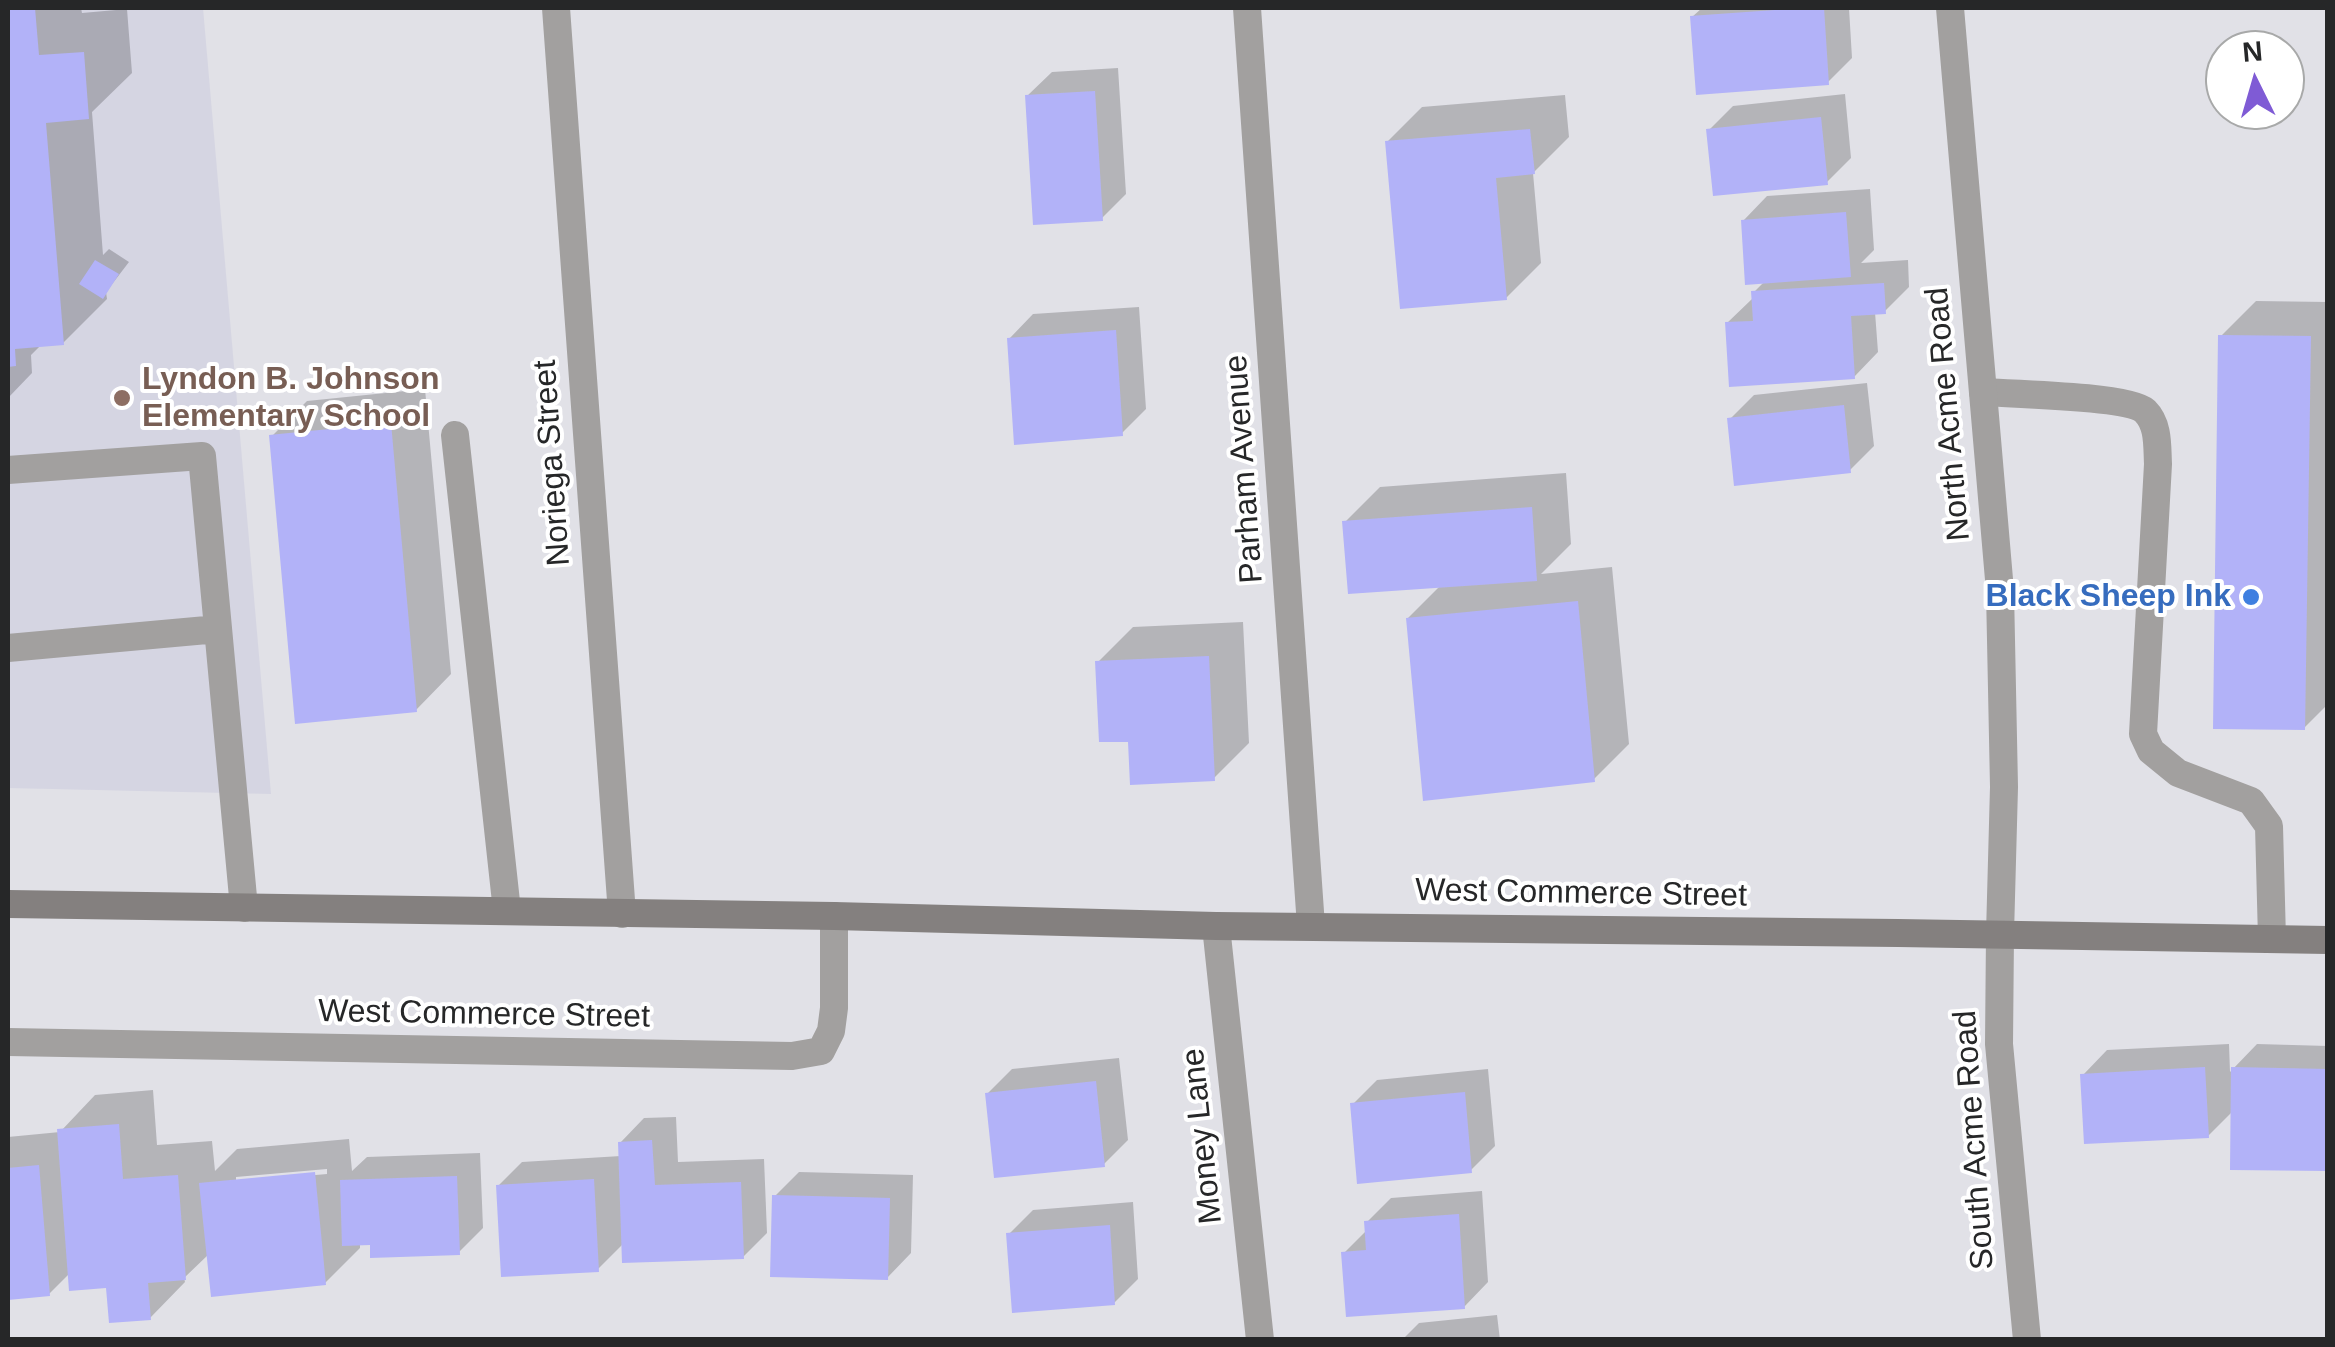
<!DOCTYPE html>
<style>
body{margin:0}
#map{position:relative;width:2335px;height:1347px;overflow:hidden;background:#e1e1e7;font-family:Arial,sans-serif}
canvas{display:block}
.frame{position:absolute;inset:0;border:10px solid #262728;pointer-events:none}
.north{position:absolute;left:2205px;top:30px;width:100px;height:100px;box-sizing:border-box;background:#fff;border:2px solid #a8a9a9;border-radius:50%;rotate:355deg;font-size:28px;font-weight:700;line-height:40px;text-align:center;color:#262728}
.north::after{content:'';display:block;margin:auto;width:35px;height:45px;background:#7f5bd5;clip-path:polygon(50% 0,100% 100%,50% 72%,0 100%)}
</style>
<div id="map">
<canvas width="2335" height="1347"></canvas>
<div class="frame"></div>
<div class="north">N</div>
</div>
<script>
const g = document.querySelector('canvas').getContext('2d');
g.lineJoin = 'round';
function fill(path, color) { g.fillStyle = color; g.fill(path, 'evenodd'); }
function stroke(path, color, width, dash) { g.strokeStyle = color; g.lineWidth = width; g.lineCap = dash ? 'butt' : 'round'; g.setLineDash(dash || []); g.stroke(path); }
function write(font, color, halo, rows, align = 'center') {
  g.font = font + ' Arial,sans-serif'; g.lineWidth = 8; g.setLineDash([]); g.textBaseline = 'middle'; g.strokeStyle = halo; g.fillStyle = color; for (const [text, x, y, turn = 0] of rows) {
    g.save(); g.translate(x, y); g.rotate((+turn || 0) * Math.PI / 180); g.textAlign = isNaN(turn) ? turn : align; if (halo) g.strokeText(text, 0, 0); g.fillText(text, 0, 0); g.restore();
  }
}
const built = new Path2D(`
 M 8,8 L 203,8 L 271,794 L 8,788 Z`);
const shadow = new Path2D(`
 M 8,8 L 81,8 L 82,13 L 127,9 L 132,73 L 92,112 L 103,255 L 109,249 L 129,262 L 106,292 L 107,299 L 63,343 L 42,344 L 31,355 L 32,373 L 8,398 Z
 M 1702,8 L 1849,8 L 1852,58 L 1828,82 L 1692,17 Z
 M 1118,68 L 1126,194 L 1102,218 L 1027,96 L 1052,72 Z
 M 1845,94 L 1851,158 L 1827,182 L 1709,130 L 1733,106 Z
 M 1565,95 L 1569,137 L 1533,173 L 1541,263 L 1506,298 L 1387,142 L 1422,107 Z
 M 1870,189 L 1874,250 L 1861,263 L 1908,260 L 1909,287 L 1885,311 L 1875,312 L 1878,352 L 1854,377 L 1727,323 L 1752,299 L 1754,292 L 1765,281 L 1743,221 L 1767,196 Z
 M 2256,301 L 2328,302 L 2328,704 L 2304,728 L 2221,336 Z
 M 1139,307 L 1146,409 L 1122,433 L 1009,339 L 1033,314 Z
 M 1867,383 L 1874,446 L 1850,470 L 1730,419 L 1754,395 Z
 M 425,389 L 451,674 L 416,710 L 272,436 L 307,401 Z
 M 1566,473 L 1571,544 L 1541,574 L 1612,567 L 1629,744 L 1594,779 L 1408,618 L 1441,585 L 1345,522 L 1380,487 Z
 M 1243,622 L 1249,743 L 1214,778 L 1130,739 L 1098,662 L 1133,627 Z
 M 2229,1044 L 2230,1072 L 2257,1044 L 2328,1046 L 2328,1168 L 2233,1111 L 2208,1136 L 2083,1075 L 2107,1050 Z
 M 1119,1058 L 1128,1140 L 1104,1164 L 987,1094 L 1012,1069 Z
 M 1488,1069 L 1495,1146 L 1471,1170 L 1353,1104 L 1377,1080 Z
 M 153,1090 L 157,1145 L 212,1141 L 215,1171 L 237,1149 L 349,1139 L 352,1171 L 367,1157 L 480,1153 L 483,1228 L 459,1252 L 360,1243 L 360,1248 L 325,1283 L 209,1254 L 184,1278 L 185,1282 L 150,1318 L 108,1285 L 70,1273 L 49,1294 L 8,1297 L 8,1137 L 60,1132 L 95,1095 ZM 327,1169 L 327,1174 L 236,1182 L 236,1177 Z
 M 676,1117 L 678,1162 L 764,1159 L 767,1233 L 743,1257 L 624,1243 L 598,1269 L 498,1186 L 522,1162 L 621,1156 L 620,1143 L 644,1118 Z
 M 799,1172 L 913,1175 L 911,1253 L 887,1278 L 775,1196 Z
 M 1482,1191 L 1488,1282 L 1464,1307 L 1344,1253 L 1367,1230 L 1367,1222 L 1391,1198 Z
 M 1133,1202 L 1138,1279 L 1114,1303 L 1009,1234 L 1033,1210 Z
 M 1497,1315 L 1500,1340 L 1402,1340 L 1419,1323 Z`);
const building = new Path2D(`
 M 8,8 L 35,8 L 39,55 L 84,52 L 89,119 L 46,123 L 64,345 L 15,349 L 16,366 L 8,367 Z
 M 1803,8 L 1824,8 L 1829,85 L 1696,95 L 1690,16 Z
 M 1095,91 L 1103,221 L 1033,225 L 1025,95 Z
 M 1821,117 L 1828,185 L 1713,196 L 1706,129 Z
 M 1530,129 L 1535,174 L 1496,178 L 1507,300 L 1400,309 L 1385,141 Z
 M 1846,212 L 1851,277 L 1745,285 L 1741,220 Z
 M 95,260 L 119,274 L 103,299 L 79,284 Z
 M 1884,283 L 1886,314 L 1851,316 L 1855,379 L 1729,387 L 1725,322 L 1753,321 L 1751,291 Z
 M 1116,330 L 1123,436 L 1014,445 L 1007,338 Z
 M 2218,335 L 2311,336 L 2305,730 L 2213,729 Z
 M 1844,405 L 1851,473 L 1734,486 L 1727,418 Z
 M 391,423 L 417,712 L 295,724 L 269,435 Z
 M 1532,507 L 1537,581 L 1348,594 L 1342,521 Z
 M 1578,601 L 1595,782 L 1423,801 L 1406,618 Z
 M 1209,656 L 1215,781 L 1130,785 L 1128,742 L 1099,742 L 1095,661 Z
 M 2205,1067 L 2209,1138 L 2084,1144 L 2080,1074 Z
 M 2231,1067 L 2328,1069 L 2328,1171 L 2230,1170 Z
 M 1096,1081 L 1105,1167 L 994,1178 L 985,1093 Z
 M 1465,1092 L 1472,1173 L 1357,1184 L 1350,1103 Z
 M 119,1124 L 123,1179 L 178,1175 L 186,1280 L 148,1283 L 151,1320 L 109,1323 L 106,1288 L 69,1291 L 57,1129 Z
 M 652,1140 L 655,1185 L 741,1182 L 744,1259 L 622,1263 L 618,1142 Z
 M 39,1165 L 50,1296 L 8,1300 L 8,1168 Z
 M 315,1172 L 326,1285 L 211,1297 L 199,1183 Z
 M 457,1176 L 460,1255 L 370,1258 L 370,1245 L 342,1246 L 340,1180 Z
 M 594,1179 L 599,1272 L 501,1277 L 496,1185 Z
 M 772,1195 L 890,1198 L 888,1280 L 770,1277 Z
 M 1459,1214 L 1465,1309 L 1346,1317 L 1341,1252 L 1366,1250 L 1364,1221 Z
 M 1110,1225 L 1115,1305 L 1012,1313 L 1006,1233 Z`);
const service = new Path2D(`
 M 1983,392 C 2011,394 2129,396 2145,411 C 2159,425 2157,446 2158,464 L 2143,734 L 2151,751 L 2178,773 L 2251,801 L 2269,826 L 2272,939
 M 455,435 L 507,911
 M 8,470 L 202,456 L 244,908
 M 8,648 L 218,629`);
const minor = new Path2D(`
 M 556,8 L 622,914
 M 1247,8 L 1311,926
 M 1950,8 L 2000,591 L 2004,787 L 2000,934
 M 1216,926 L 1260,1340
 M 8,1042 L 792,1056 L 821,1051 L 831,1031 L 834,1008 L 834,916`);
const tertiary = new Path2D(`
 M 2000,934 L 1999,1044 L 2027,1340`);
const secondary = new Path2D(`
 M 8,904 L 834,916 L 1216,926 L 1898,933 L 2328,940`);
const markers = [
 [122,398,10,"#8d6e63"],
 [2251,597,10,"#3f7fe0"]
];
const educationNames = [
 ["Lyndon B. Johnson",142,380],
 ["Elementary School",142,417]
];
const streetNames = [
 ["North Acme Road",1949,414,-95],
 ["Noriega Street",553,463,-94],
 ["Parham Avenue",1245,469,-94],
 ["West Commerce Street",1581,894,1],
 ["West Commerce Street",484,1015,1],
 ["Money Lane",1203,1136,-96],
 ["South Acme Road",1975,1140,-94]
];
const shopNames = [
 ["Black Sheep Ink",2231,597]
];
fill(built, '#d5d5e2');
fill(shadow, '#0003');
fill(building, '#b2b2f8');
stroke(service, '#a2a09f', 28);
stroke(minor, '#a2a09f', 28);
stroke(tertiary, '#a2a09f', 28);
stroke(secondary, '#84807f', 28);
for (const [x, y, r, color] of markers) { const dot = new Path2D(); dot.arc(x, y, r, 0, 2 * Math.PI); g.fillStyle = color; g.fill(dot); stroke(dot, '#fff', 4); }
write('bold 32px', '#785e54', '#fff', educationNames, 'left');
write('32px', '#262728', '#fff', streetNames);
write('bold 32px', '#366cbe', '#fff', shopNames, 'right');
</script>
